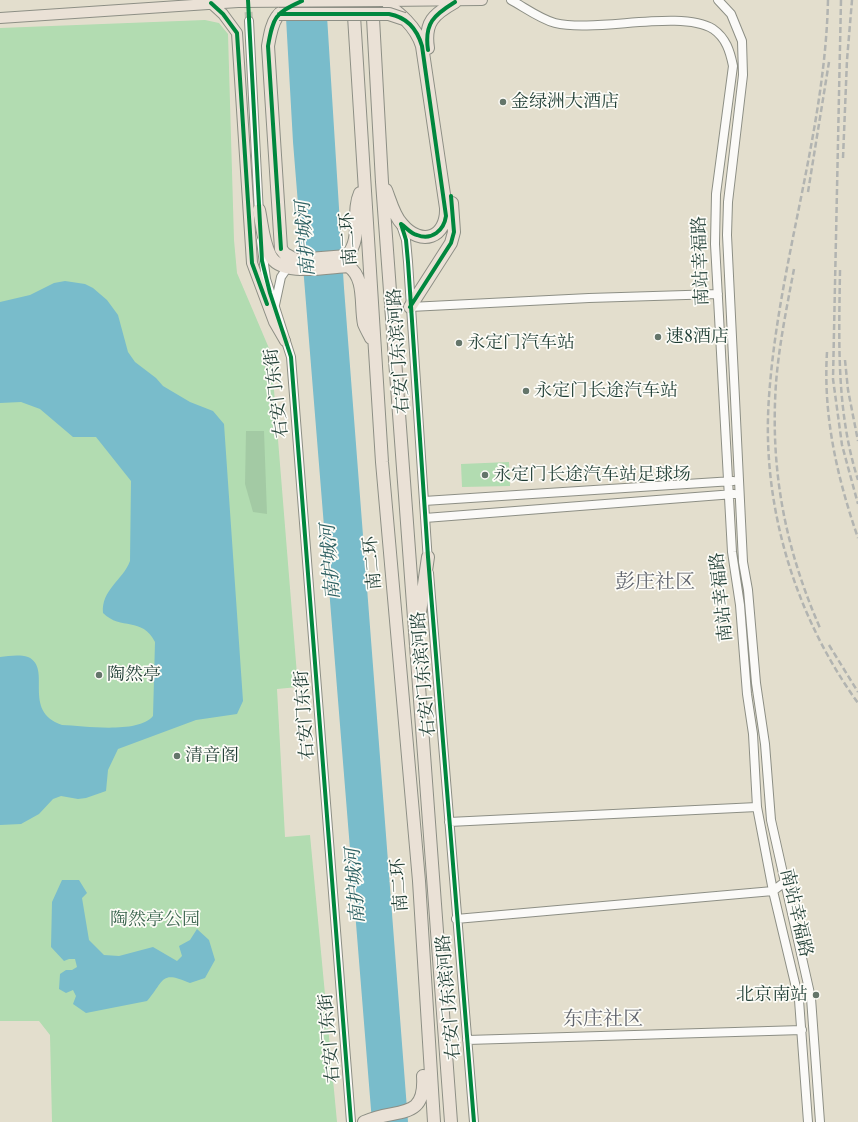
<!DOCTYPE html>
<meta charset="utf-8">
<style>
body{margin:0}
canvas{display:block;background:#e3decd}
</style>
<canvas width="858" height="1122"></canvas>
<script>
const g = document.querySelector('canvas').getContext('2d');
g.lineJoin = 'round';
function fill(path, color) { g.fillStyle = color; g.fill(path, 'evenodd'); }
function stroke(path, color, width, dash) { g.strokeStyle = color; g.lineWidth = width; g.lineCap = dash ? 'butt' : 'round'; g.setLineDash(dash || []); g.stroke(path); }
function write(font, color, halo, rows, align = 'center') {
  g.font = font + ' "EB Garamond","Noto Serif SC",serif'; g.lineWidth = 3.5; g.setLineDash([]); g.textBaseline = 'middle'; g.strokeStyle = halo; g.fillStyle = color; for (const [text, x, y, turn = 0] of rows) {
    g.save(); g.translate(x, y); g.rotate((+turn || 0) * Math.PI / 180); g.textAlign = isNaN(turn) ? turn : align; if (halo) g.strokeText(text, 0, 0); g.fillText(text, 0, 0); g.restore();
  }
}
const green = new Path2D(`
 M 205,20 L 219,23 L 228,34 L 234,240 L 237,273 L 271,353 L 298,687 L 277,689 L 285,837 L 310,835 L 337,1122 L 52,1122 L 50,1035 L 39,1021 L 0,1021 L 0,28 Z
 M 509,462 L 510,486 L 462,487 L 461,464 Z`);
const forest = new Path2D(`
 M 246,431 L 264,431 L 267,514 L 253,512 L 245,484 Z`);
const water = new Path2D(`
 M 285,0 L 326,0 L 344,288 L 408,1122 L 372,1122 L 293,142 Z
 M 65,281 L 85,284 L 93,288 L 107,300 L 118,315 L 128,352 L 135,362 L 156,378 L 163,386 L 190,402 L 213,411 L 224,424 L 243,701 L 237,714 L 196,720 L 118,749 L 108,770 L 106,791 L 86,798 L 78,799 L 61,796 L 53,799 L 39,814 L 21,824 L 0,825 L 0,657 C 9,656 19,654 28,657 C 53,668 21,711 62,725 C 85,726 138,734 153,716 L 155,642 C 142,616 121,631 103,613 C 101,590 123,580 130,561 L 131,481 L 96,437 L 73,437 L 40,409 L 21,402 L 0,403 L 0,302 L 30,295 L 54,283 Z
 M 62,880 L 79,880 L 87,893 L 82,898 L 89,940 L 104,955 L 119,956 L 153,947 L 177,961 L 182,956 L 179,946 L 190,940 L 197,929 L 209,940 L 215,960 L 205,978 L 190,983 C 160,970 165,980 147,1001 L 86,1013 L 73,1004 L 76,996 L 73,990 L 66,993 L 59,989 L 60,974 L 66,970 L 72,970 L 77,967 L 75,959 L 69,959 L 64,961 L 51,947 L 52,902 Z`);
const minorTunnel = new Path2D(`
 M 248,0 L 249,21`);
const minor = new Path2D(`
 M 511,0 C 524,7 540,19 555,23 C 596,33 680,9 713,29 C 726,38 730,51 733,66 L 716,194 L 715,244 L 732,552 L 740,605 L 747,694 L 753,734 L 757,807 L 773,891 L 799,1000 L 808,1122
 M 718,0 L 731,14 L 742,41 L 743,75 L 728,202 L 727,235 L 743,562 L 748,590 L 756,683 L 765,744 L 771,820 L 811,998 L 820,1122
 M 249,21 L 259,214
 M 401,225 L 406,240 L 408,262 L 428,562
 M 261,241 L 266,279 L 291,357 L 351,1122
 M 275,305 L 281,277 L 290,264
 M 410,307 L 589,298 L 718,294
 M 424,501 L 733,481
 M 425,518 L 734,494
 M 429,573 L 474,1122
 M 449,822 L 757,807
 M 456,919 L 773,891 L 786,881
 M 467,1040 L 802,1030`);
const major = new Path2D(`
 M 383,1 L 482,0
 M 211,3 L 223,14 L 237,33 L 252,263 L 274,322 L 285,341
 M 0,18 L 238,2`);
const highway = new Path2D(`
 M 353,0 L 382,462 L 419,881 L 434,1122
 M 372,0 L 382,182 L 451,1122
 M 302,1 C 275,13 273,17 268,46 L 281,249 L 285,254 L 296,260 L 347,256 C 363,237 351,213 360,193
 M 383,1 C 399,13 416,26 422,46 L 446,208 C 447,238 421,247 402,224 C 394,216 390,200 386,190
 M 428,48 C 424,22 434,14 455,2
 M 259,210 C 262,224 263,242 270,255 C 280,277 327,267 348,266 C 366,278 360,305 364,324 C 366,329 369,334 371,338
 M 410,307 L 451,243 L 454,232 L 452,203
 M 420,612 L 428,557
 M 364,1122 C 396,1107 426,1122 423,1076`);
const rail = new Path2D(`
 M 828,0 C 825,134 778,264 769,397 C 761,505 795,616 858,703
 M 841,0 L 833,379 L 842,445 L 858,504
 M 843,158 L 847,60 L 852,0
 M 808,192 L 829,62
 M 794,269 C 787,306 779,345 776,383 C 770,470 785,548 820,628
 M 840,270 C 839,341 836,411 858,480
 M 827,352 C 823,416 837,477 858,538
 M 845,360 L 848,390 L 858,441
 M 829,645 L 858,692`);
const majorBridge = new Path2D(`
 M 238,2 L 383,1`);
const highwayBridge = new Path2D(`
 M 279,14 L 389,14 L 404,19`);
const cycleway = new Path2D(`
 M 248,0 L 262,261 L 270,293 L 291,357 L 351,1122
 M 211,3 L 223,14 L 237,33 L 252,263 L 267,304
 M 279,14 L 389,14 C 406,17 417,29 422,46 L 446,216 C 444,230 432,241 417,235 C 411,234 406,227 401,224
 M 428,50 C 424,23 434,15 455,2
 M 401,224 L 406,240 L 408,262 L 428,557 L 474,1122
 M 281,249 L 268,46 C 273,17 275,13 302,1
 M 410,307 L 451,243 L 454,232 L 451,196`);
const markers = [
 [503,102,4,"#64756a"],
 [658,337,4,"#64756a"],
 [459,343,4,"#64756a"],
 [526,391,4,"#64756a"],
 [485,475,4,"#64756a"],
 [99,675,4,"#64756a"],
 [177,756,4,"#64756a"],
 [816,995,4,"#64756a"]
];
const poiNames = [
 ["金绿洲大酒店",511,102],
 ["速8酒店",666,337],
 ["永定门汽车站",467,343],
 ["永定门长途汽车站",534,391],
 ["永定门长途汽车站足球场",493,475],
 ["陶然亭",107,675],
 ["清音阁",185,756],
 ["北京南站",808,995,"right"]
];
const streetNames = [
 ["南二环",349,239,-94],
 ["南站幸福路",701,261,-92],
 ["右安门东滨河路",399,351,-94],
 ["右安门东街",277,393,-97],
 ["南二环",373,563,-95],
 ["南站幸福路",722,597,-96],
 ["右安门东滨河路",424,674,-95],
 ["右安门东街",305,715,-94],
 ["南二环",400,885,-94],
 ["南站幸福路",796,913,77],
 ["右安门东滨河路",449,997,-95],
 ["右安门东街",330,1038,-95]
];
const parkNames = [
 ["陶然亭公园",155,920]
];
const waterNames = [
 ["南护城河",306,239,-94],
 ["南护城河",331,562,-94],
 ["南护城河",356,886,-94]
];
const quarterNames = [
 ["彭庄社区",655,583],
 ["东庄社区",603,1020]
];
fill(green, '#b2dcb1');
fill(forest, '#a3caa4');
fill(water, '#79bccb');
stroke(minorTunnel, '#bcbeae', 8, [8, 4]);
stroke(minor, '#8d8f85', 10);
stroke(major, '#8d8f85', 12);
stroke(highway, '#8d8f85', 14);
stroke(minor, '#fbfaf8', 8);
stroke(major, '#eae1d6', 10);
stroke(highway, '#eae1d6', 12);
stroke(rail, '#b2b4b1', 2.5, [6, 3]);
stroke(majorBridge, '#8d8f85', 12, []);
stroke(highwayBridge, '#8d8f85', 14, []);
stroke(majorBridge, '#eae1d6', 10);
stroke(highwayBridge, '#eae1d6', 12);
stroke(cycleway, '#00873e', 4);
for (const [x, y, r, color] of markers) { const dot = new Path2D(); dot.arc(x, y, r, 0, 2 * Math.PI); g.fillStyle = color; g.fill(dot); stroke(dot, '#fdfcf7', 1.5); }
write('18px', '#1f3d34', '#fdfcf7', poiNames, 'left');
write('18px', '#1f3d34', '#fdfcf7', streetNames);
write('18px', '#3a644e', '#fdfcf7', parkNames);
write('italic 19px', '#2c5f61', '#fdfcf7', waterNames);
write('20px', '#5f636c', '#fdfcf7', quarterNames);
</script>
